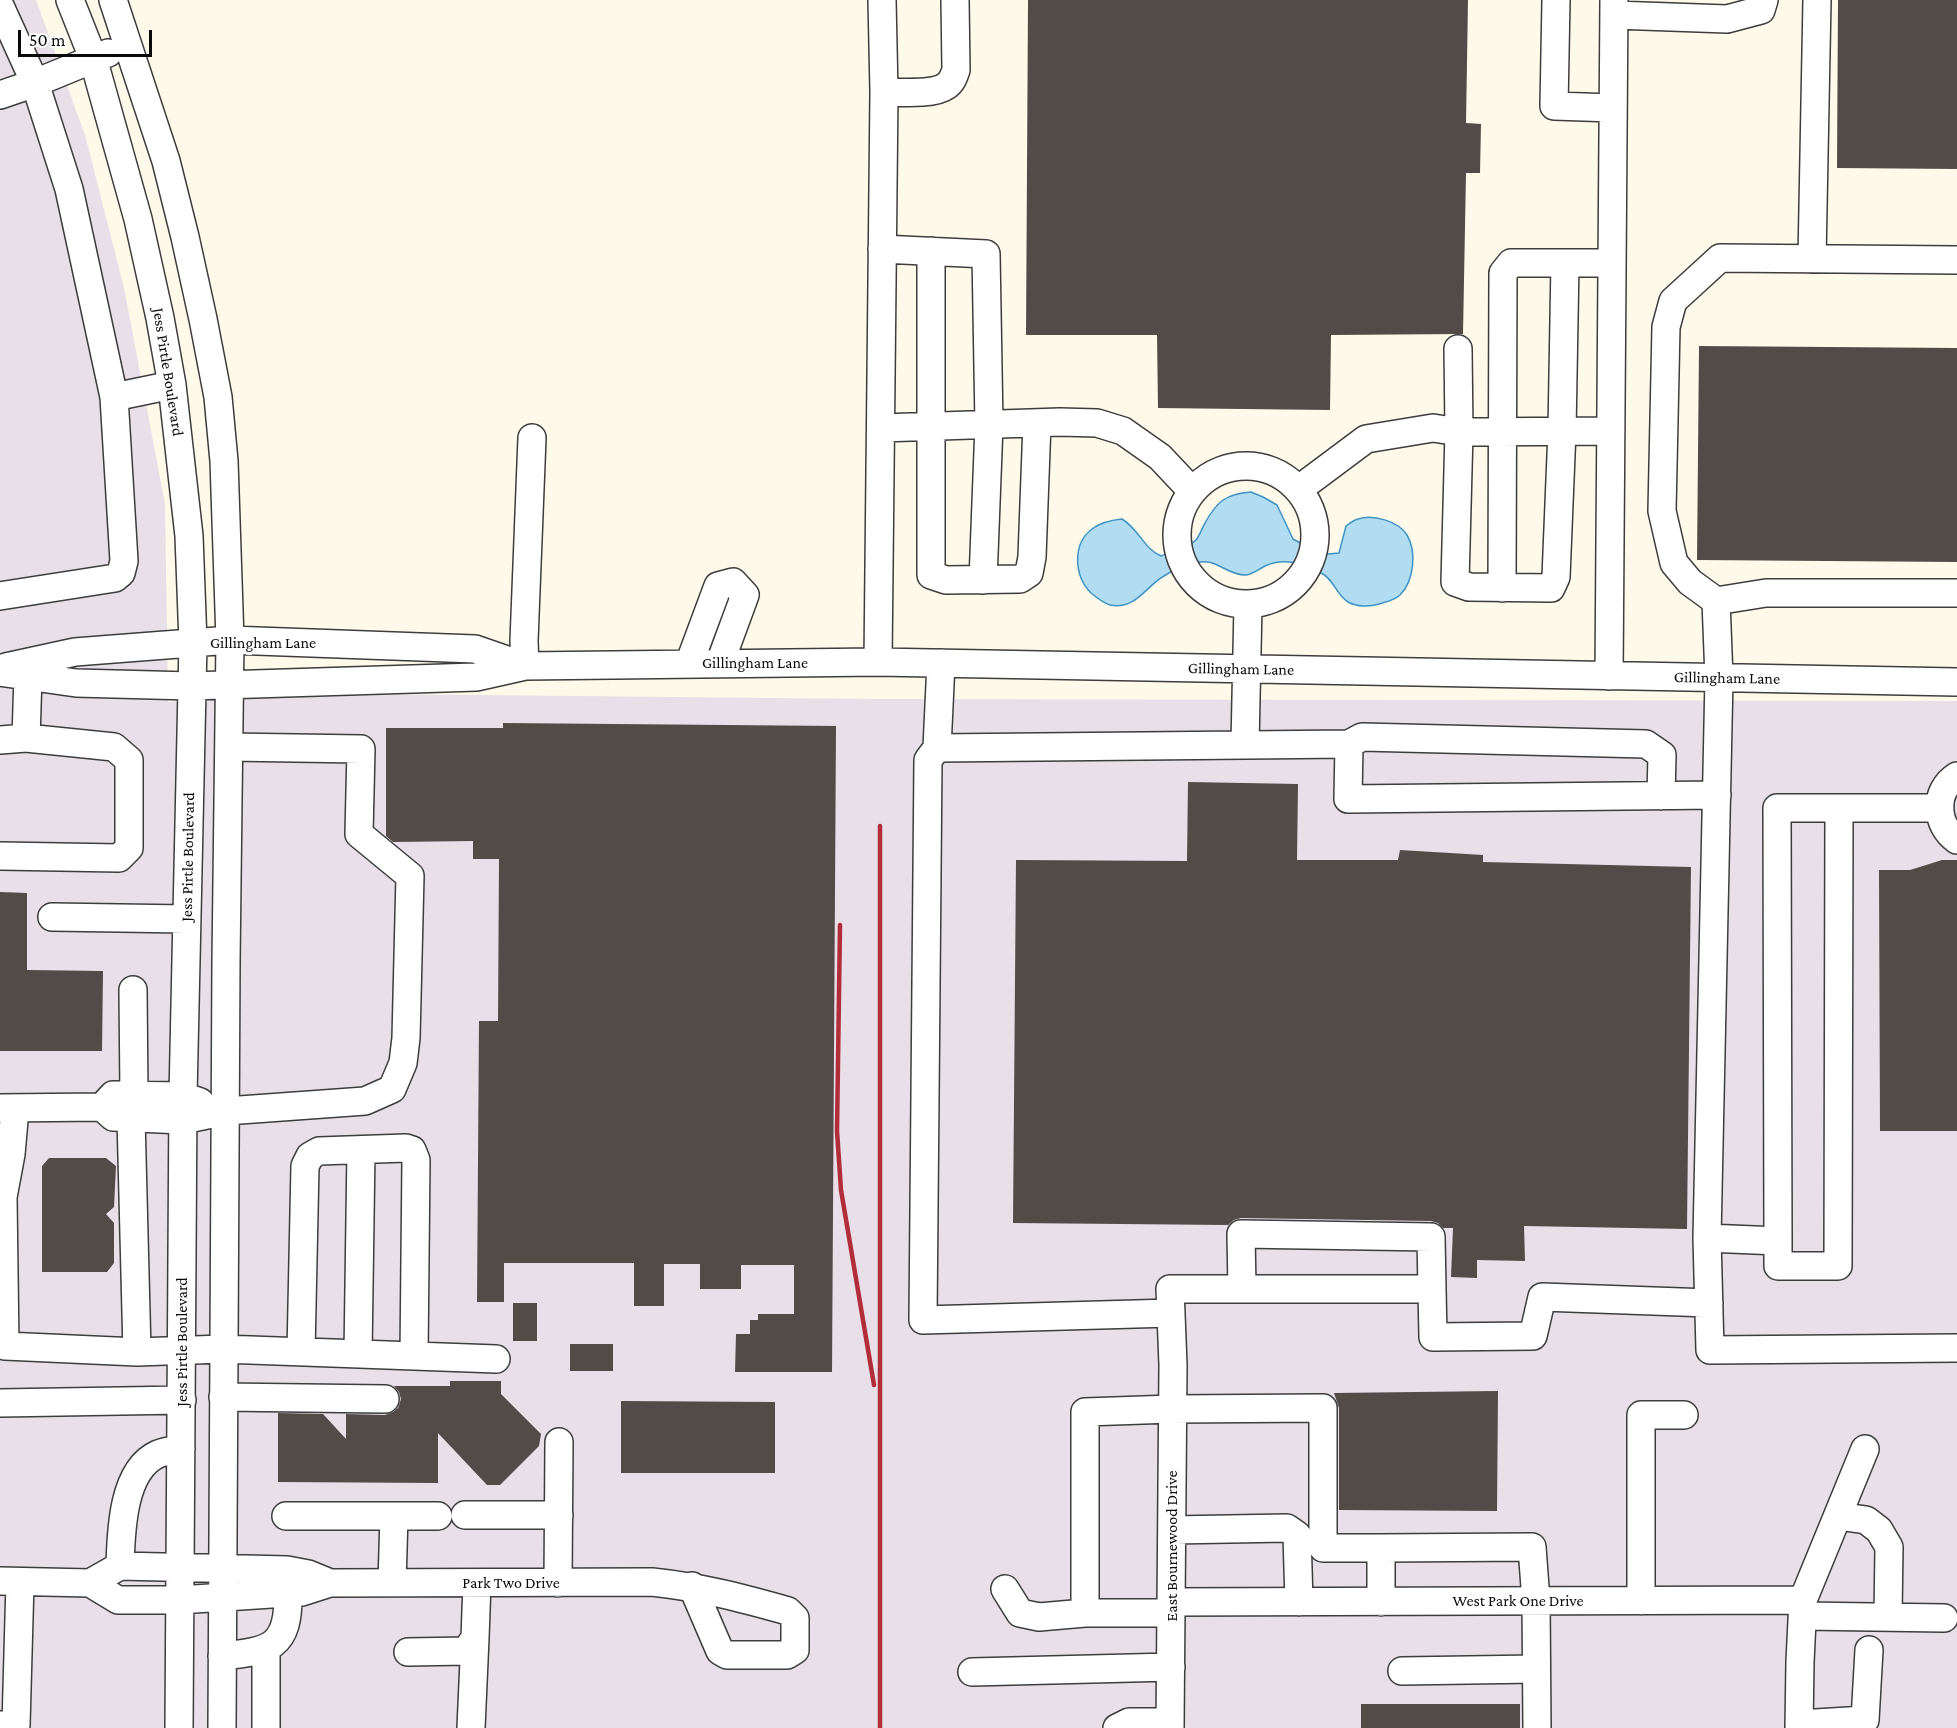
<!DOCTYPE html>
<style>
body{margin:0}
#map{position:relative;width:1957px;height:1728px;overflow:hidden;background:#fef9e9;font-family:"Crimson Pro",serif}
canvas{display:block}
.scale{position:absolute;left:18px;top:30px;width:134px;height:27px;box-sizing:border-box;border:3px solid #0a0a0a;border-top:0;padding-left:8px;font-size:18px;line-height:21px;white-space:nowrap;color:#0a0a0a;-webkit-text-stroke:4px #fff;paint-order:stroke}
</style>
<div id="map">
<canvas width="1957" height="1728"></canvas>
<div class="scale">50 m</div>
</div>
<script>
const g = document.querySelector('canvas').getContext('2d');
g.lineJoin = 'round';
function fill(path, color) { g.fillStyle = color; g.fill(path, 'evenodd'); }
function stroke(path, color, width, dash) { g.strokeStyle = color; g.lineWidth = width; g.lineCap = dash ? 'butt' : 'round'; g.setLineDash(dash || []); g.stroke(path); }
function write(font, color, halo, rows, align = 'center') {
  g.font = font + ' "Crimson Pro",serif'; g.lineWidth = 6; g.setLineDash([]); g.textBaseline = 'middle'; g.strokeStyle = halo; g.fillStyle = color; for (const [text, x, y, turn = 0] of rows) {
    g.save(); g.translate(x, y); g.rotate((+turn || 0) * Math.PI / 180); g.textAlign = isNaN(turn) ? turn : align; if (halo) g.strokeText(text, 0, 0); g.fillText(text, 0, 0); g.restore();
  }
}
const industrial = new Path2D(`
 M 0,0 L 36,0 L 85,135 L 124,288 L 165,504 L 168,702 L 274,693 L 872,699 L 1957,701 L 1957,1728 L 0,1728 Z`);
const water = new Path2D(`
 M 1251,492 L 1263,497 L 1277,505 L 1293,539 L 1304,545 L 1328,554 L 1339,553 L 1346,526 C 1350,523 1354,520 1358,519 C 1373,514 1398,521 1407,535 C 1417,552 1414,581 1400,595 C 1395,600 1386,602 1379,604 C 1370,607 1357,607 1348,602 C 1336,595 1334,579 1321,573 C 1303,564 1285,557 1265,566 C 1259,569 1252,575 1245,575 C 1233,575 1225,568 1215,564 C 1200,557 1178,567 1164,576 C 1146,586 1136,610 1110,605 C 1103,603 1097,598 1091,593 C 1074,576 1072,544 1092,529 C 1101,522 1112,520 1122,519 C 1138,528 1144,549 1161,556 C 1171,551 1188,548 1196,540 C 1200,535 1202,528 1205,523 C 1217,501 1226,494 1251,492 Z`);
const building = new Path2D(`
 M 1028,0 L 1468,0 L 1466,123 L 1481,124 L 1480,173 L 1466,173 L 1463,334 L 1331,335 L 1330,410 L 1158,408 L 1157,335 L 1026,335 Z
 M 1838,0 L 1957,0 L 1957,169 L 1837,168 Z
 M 1699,346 L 1957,348 L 1957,562 L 1697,560 Z
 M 503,723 L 836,726 L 832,1372 L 735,1372 L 736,1334 L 750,1334 L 750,1320 L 758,1320 L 758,1314 L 794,1314 L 794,1265 L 741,1265 L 741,1289 L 700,1289 L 700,1264 L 664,1264 L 664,1306 L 634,1306 L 634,1263 L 504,1263 L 504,1302 L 477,1302 L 479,1021 L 498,1021 L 499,859 L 473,859 L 473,841 L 393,842 L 386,836 L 386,728 L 503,728 Z
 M 1188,782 L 1298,784 L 1297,860 L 1398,860 L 1400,850 L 1483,855 L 1483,862 L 1691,867 L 1687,1229 L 1524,1226 L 1525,1261 L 1477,1260 L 1477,1278 L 1451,1277 L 1453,1228 L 1443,1228 L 1438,1223 L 1431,1221 L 1241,1218 L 1234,1220 L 1228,1225 L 1013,1223 L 1016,860 L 1187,861 Z
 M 1942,860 L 1957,860 L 1957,1131 L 1880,1131 L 1879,870 L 1910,870 Z
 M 0,892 L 27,893 L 27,970 L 103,971 L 102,1051 L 0,1051 Z
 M 49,1158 L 106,1158 L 116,1166 L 114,1207 L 106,1214 L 114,1223 L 114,1263 L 107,1272 L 42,1272 L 42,1166 Z
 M 513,1303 L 537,1303 L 537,1341 L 513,1341 Z
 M 570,1344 L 613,1344 L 613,1371 L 570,1371 Z
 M 450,1381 L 501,1381 L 501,1394 L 541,1434 L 539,1446 L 500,1485 L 487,1485 L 438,1433 L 438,1483 L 278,1482 L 278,1413 L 323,1414 L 346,1439 L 346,1414 L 385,1415 L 393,1412 L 398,1408 L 401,1399 L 399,1392 L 394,1386 L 450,1386 Z
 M 1498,1391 L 1497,1511 L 1339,1510 L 1339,1408 L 1334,1393 Z
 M 621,1401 L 775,1402 L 775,1473 L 621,1473 Z
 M 1361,1704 L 1520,1704 L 1520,1728 L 1361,1728 Z`);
const minor = new Path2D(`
 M 70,0 L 93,58 L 138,219 L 160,318 L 172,385 L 189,536 L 193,643 L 183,1096 L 179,1728
 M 113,0 L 166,161 L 185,237 L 203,319 L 218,397 L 224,461 L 230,640 L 226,962 L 222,1728
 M 1556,0 L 1554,106 L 1613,108
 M 0,6 L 35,83 L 108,53
 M 1614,15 L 1727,19 L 1761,10 L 1764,0
 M 884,92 C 899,92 934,95 946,86 C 952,82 954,76 956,70 L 955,0
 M 0,95 L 35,83 L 69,189 L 114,397
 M 882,249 L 986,254 L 989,425 L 983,580
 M 931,251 L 931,575 L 946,580 L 1020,579 L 1029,573 L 1032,557 L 1037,423
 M 1812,259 L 1817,0
 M 1458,349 L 1459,432 L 1611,431
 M 881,428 L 1060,422 L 1097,423 L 1123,431 L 1160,457 L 1192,491
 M1177 535a69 69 0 1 1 138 0a69 69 0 1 1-138 0Z
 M 1299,489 L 1366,439 L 1433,428 L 1459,432 L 1455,582 L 1469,587 L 1551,588 L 1556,577 L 1562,431 L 1565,263
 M 1502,588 L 1503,273 L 1511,263 L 1612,263
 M 0,596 L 115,578 L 121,573 L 124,561 L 114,397 L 172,385
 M 1716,601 L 1766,593 L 1957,593
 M 878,662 L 884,92 L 882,0
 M 941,663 L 937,748 L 928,760 L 923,1320 L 1171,1313
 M 689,664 L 718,586 L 733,582 L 745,595 L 720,663
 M 525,666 L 524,641 L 532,438
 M 6,667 L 75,652 L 230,640 L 475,649 L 524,666
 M 0,672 L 76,683 L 191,686 L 476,677 L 525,666 L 878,662 L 1957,682
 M 1609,676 L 1614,0
 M 26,738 L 28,676
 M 0,740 L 26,738 L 114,747 L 129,760 L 129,848 L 119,858 L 0,856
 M 1349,744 L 1362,737 L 1646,744 L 1662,755 L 1661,796
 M 1245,745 L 1248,605
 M 937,748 L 1349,744 L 1348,799 L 1717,795
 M 1957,776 C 1933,791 1935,825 1957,840
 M 1940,808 L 1777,808 L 1778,1241 L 1707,1238 L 1710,1350 L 1957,1348
 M 52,917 L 187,919
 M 133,990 L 134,1095
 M 102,1107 L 113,1095 L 183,1096 L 200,1102
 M 0,1108 L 102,1107 L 113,1117 L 183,1120 L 226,1111 L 365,1101 L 392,1089 L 403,1063 L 406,1038 L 410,876 L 359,834 L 361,749 L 229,747
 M 15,1109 L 11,1154 L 3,1197 L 5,1346 L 137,1352
 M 131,1118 L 137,1352 L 223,1349 L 496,1359
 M 1707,1238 L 1719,678 L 1716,601 L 1690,582 L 1674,563 L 1662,511 L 1666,327 L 1673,301 L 1720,258 L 1957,260
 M 1778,1241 L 1778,1266 L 1838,1266 L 1839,808
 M 1242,1289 L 1241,1234 L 1431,1237 L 1432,1289
 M 301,1352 L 305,1166 L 310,1156 L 319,1151 L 406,1148 L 412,1150 L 416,1160 L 414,1356
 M 358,1354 L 361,1150
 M 223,1397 L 385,1399
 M 0,1403 L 182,1400
 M 465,1515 L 559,1515
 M 286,1516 L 438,1516
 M 1838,1516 L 1866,1520 L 1879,1530 L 1889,1547 L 1888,1617
 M 1172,1530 L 1287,1528 L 1297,1535 L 1299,1602
 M 120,1566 C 121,1533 122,1470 158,1454 C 165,1451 174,1450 181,1449
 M 0,1581 L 90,1583 L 118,1600 L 179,1600 L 302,1592 L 330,1583 L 652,1582 C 700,1587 742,1598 788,1611 L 795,1618 L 795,1650 L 787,1655 L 727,1655 L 720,1651 L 692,1586
 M 90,1583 L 120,1566 L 287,1570 L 308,1574 L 330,1583
 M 392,1583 L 394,1516
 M 558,1583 L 559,1442
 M 1005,1589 L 1020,1613 L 1039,1617 L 1085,1613
 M 1803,1600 L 1865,1449
 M 1641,1601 L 1641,1415 L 1684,1415
 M 1171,1602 L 1803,1600 L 1800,1662 L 1799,1728
 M 1381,1602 L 1381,1548 L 1532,1547 L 1536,1601 L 1537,1728
 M 1171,1613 L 1085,1613 L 1085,1412 L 1172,1409 L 1323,1408 L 1323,1548 L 1381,1548
 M 1803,1616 L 1944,1618
 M 408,1652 L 466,1651 L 475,1638 L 477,1583
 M 222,1656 C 270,1651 289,1648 288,1593
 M 1402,1671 L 1536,1669
 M 972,1672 L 1171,1667
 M 1799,1724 L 1865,1720 L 1869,1650
 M 0,1725 L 16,1725 L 20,1582
 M 266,1728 L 266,1649
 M 471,1728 L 475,1638
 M 1117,1728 L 1129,1722 L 1170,1722
 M 1170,1728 L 1173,1365 L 1170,1289 L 1432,1289 L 1433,1337 L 1533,1336 L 1542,1297 L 1709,1303`);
const rail = new Path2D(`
 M 840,925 L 837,1131 L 841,1190 L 874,1385
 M 880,1728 L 880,826`);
const streetNames = [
 ["Jess Pirtle Boulevard",168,372,81],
 ["Gillingham Lane",263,643],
 ["Gillingham Lane",755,663],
 ["Gillingham Lane",1241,669,1],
 ["Gillingham Lane",1727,678,1],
 ["Jess Pirtle Boulevard",188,857,-89],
 ["Jess Pirtle Boulevard",182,1342,-90],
 ["East Bournewood Drive",1172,1546,-90],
 ["Park Two Drive",511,1583],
 ["West Park One Drive",1518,1601]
];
fill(industrial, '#e8dfe9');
fill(water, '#b2dcf1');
stroke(water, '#3e94c3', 1.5);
fill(building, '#524b48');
stroke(minor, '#3d3d3d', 30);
stroke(minor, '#fff', 27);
stroke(rail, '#b02d39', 4.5);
write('16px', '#0a0a0a', '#fff', streetNames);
</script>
